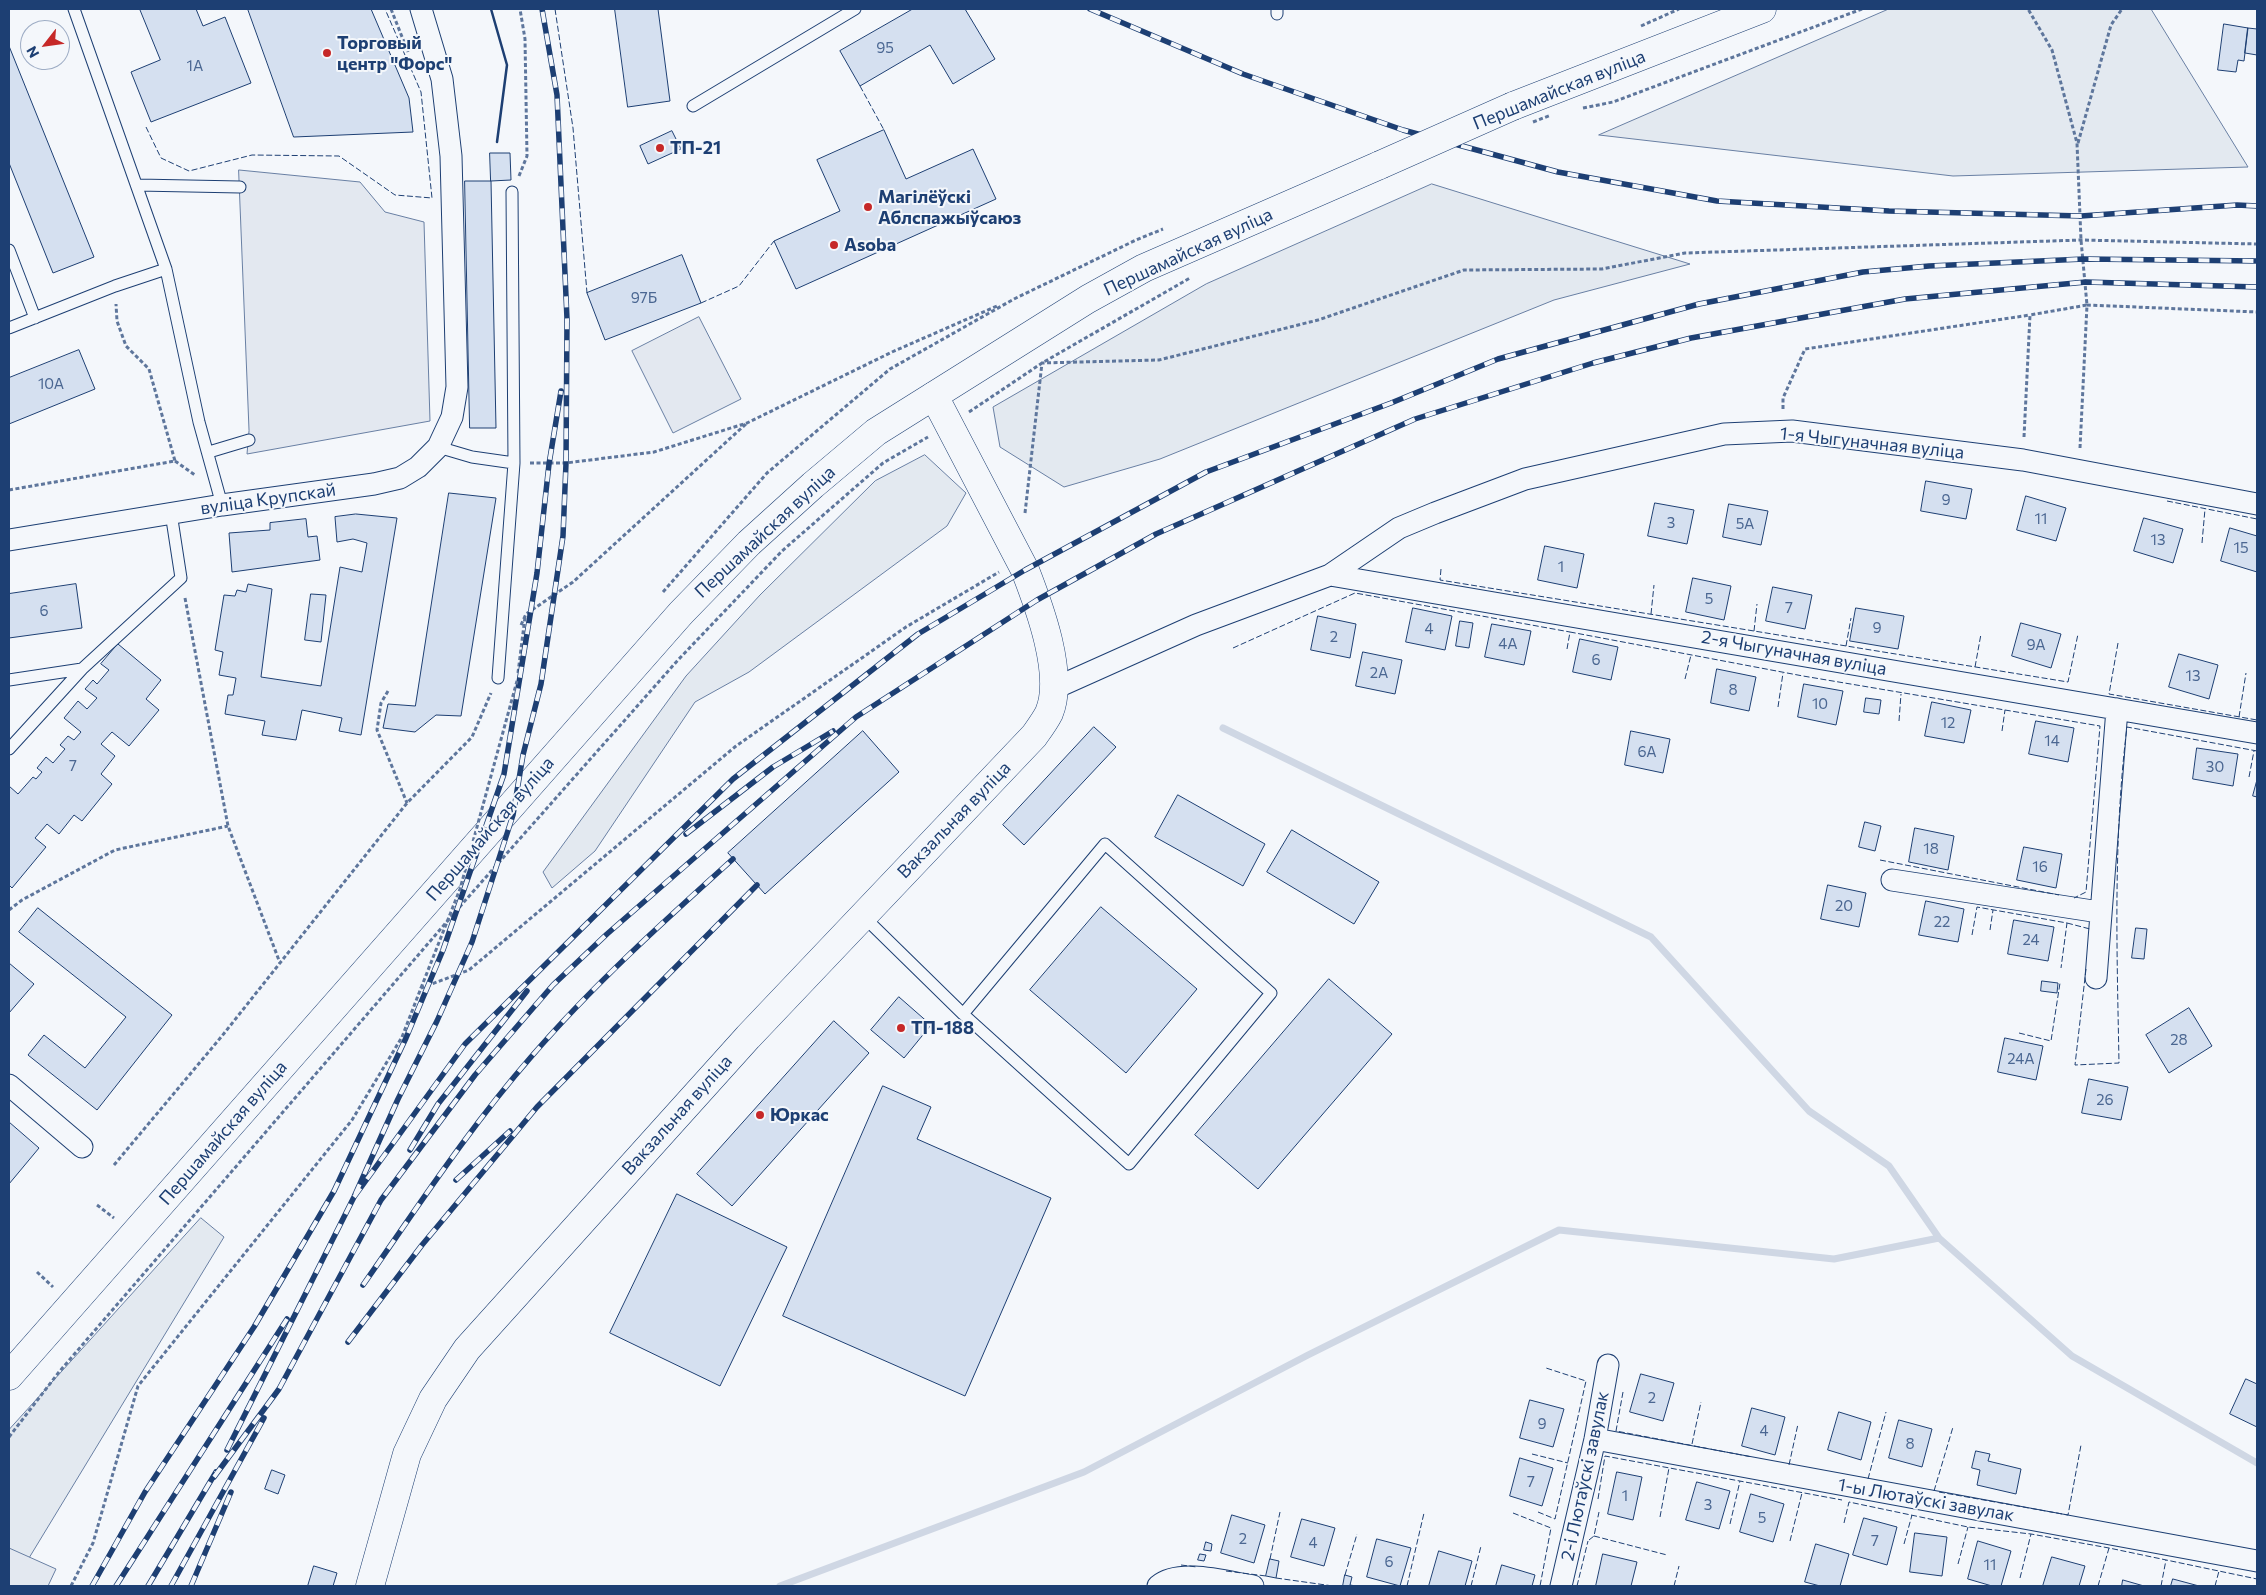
<!DOCTYPE html>
<meta charset="utf-8">
<style>
body{margin:0}
#map{position:relative;width:2266px;height:1595px;overflow:hidden;background:#f4f7fb;font-family:Commissioner,sans-serif}
canvas{display:block}
.frame{position:absolute;inset:0;border:10px solid #1d3f73;pointer-events:none}
.north{position:absolute;left:20px;top:20px;width:50px;height:50px;box-sizing:border-box;background:#f4f7fb;border:1px solid #9eadc5;border-radius:50%;rotate:240deg;font-size:14px;font-weight:700;line-height:20px;text-align:center;color:#1d3f73}
.north::after{content:'';display:block;margin:auto;width:18px;height:22px;background:#c62828;clip-path:polygon(50% 0,100% 100%,50% 72%,0 100%)}
</style>
<div id="map">
<canvas width="2266" height="1595"></canvas>
<div class="frame"></div>
<div class="north">N</div>
</div>
<script>
const g = document.querySelector('canvas').getContext('2d');
g.lineJoin = 'round';
function fill(path, color) { g.fillStyle = color; g.fill(path, 'evenodd'); }
function stroke(path, color, width, dash) { g.strokeStyle = color; g.lineWidth = width; g.lineCap = dash ? 'butt' : 'round'; g.setLineDash(dash || []); g.stroke(path); }
function write(font, color, halo, rows, align = 'center') {
  g.font = font + ' Commissioner,sans-serif'; g.lineWidth = 4; g.setLineDash([]); g.textBaseline = 'middle'; g.strokeStyle = halo; g.fillStyle = color; for (const [text, x, y, turn = 0] of rows) {
    g.save(); g.translate(x, y); g.rotate((+turn || 0) * Math.PI / 180); g.textAlign = isNaN(turn) ? turn : align; if (halo) g.strokeText(text, 0, 0); g.fillText(text, 0, 0); g.restore();
  }
}
const green = new Path2D(`
 M 1889,9 L 2151,9 L 2248,167 L 1953,176 L 1599,135 Z
 M 1432,184 L 1690,264 L 1554,300 L 1160,459 L 1064,487 L 1000,447 L 993,407 L 1206,284 Z
 M 925,455 L 966,493 L 947,526 L 749,672 L 695,702 L 595,851 L 552,888 L 543,872 L 686,676 L 760,595 L 875,481 Z
 M 201,1218 L 224,1237 L 12,1586 L 9,1586 L 9,1430 Z`);
const parking = new Path2D(`
 M 239,170 L 360,182 L 385,212 L 424,222 L 430,421 L 247,454 L 249,431 Z
 M 699,317 L 741,399 L 673,433 L 632,351 Z
 M 9,1548 L 56,1569 L 48,1586 L 9,1586 Z`);
const stream = new Path2D(`
 M 1223,728 L 1651,937 L 1809,1111 L 1889,1166 L 1939,1238
 M 780,1586 L 1084,1472 L 1308,1355 L 1559,1230 L 1834,1259 L 1939,1238 L 2072,1356 L 2257,1463`);
const building = new Path2D(`
 M 140,9 L 196,9 L 203,26 L 225,17 L 251,83 L 151,122 L 131,72 L 160,60 Z
 M 248,9 L 371,9 L 409,98 L 413,132 L 294,137 Z
 M 615,9 L 658,9 L 670,101 L 628,107 Z
 M 913,9 L 965,9 L 995,59 L 953,84 L 930,45 L 860,86 L 840,51 Z
 M 2224,24 L 2248,28 L 2244,61 L 2238,60 L 2236,72 L 2218,70 Z
 M 2248,28 L 2257,29 L 2257,55 L 2245,53 Z
 M 9,46 L 94,257 L 53,273 L 9,163 Z
 M 884,130 L 906,179 L 973,149 L 996,199 L 796,289 L 774,241 L 840,211 L 817,160 Z
 M 672,131 L 681,149 L 648,164 L 640,146 Z
 M 490,153 L 510,153 L 511,180 L 491,181 Z
 M 465,181 L 491,181 L 496,428 L 470,428 Z
 M 682,255 L 701,303 L 605,340 L 587,293 Z
 M 79,350 L 95,389 L 9,424 L 9,378 Z
 M 1926,481 L 1972,489 L 1966,519 L 1921,511 Z
 M 449,493 L 496,498 L 461,716 L 436,715 L 415,732 L 383,728 L 388,704 L 415,706 Z
 M 2026,496 L 2066,508 L 2056,541 L 2017,530 Z
 M 1655,503 L 1694,510 L 1687,544 L 1648,536 Z
 M 1729,504 L 1768,511 L 1761,545 L 1723,537 Z
 M 356,514 L 397,518 L 361,735 L 339,731 L 342,718 L 302,710 L 296,740 L 262,735 L 265,721 L 225,714 L 228,695 L 233,695 L 236,678 L 219,675 L 223,652 L 215,650 L 224,595 L 235,596 L 237,590 L 246,592 L 248,584 L 272,589 L 261,677 L 321,686 L 340,567 L 362,572 L 367,543 L 353,539 L 337,542 L 335,517 Z
 M 2144,518 L 2183,529 L 2173,563 L 2134,551 Z
 M 306,519 L 308,537 L 317,536 L 320,560 L 232,572 L 229,533 L 270,530 L 270,523 Z
 M 2230,528 L 2257,536 L 2257,572 L 2221,561 Z
 M 1545,546 L 1584,554 L 1577,588 L 1538,580 Z
 M 1693,578 L 1731,586 L 1724,620 L 1686,612 Z
 M 76,584 L 82,628 L 9,638 L 9,594 Z
 M 1773,587 L 1812,595 L 1805,629 L 1766,621 Z
 M 311,594 L 326,595 L 321,642 L 305,640 Z
 M 1413,608 L 1452,616 L 1445,650 L 1406,642 Z
 M 1856,608 L 1904,616 L 1898,649 L 1850,641 Z
 M 1318,616 L 1356,624 L 1350,658 L 1311,650 Z
 M 1460,621 L 1473,623 L 1469,648 L 1456,646 Z
 M 2021,623 L 2061,634 L 2051,668 L 2012,656 Z
 M 1492,624 L 1531,631 L 1524,665 L 1485,657 Z
 M 1580,639 L 1618,647 L 1611,680 L 1573,672 Z
 M 118,644 L 161,680 L 146,699 L 159,710 L 129,746 L 112,732 L 101,744 L 115,756 L 101,774 L 112,784 L 82,821 L 74,815 L 59,834 L 47,824 L 35,838 L 46,847 L 12,888 L 9,885 L 9,786 L 18,794 L 33,777 L 36,779 L 42,772 L 37,768 L 46,757 L 53,763 L 65,749 L 60,745 L 68,736 L 74,740 L 81,732 L 64,718 L 78,701 L 87,709 L 97,698 L 85,689 L 93,680 L 97,684 L 109,670 L 101,664 Z
 M 1363,652 L 1402,660 L 1395,694 L 1356,686 Z
 M 2179,654 L 2218,665 L 2209,699 L 2169,687 Z
 M 1717,669 L 1756,677 L 1749,711 L 1711,703 Z
 M 1804,684 L 1843,691 L 1836,725 L 1798,717 Z
 M 1866,698 L 1881,700 L 1879,714 L 1864,712 Z
 M 1932,702 L 1971,710 L 1964,743 L 1925,736 Z
 M 2036,721 L 2074,728 L 2068,762 L 2029,754 Z
 M 1094,727 L 1116,747 L 1024,845 L 1003,825 Z
 M 863,731 L 899,772 L 765,894 L 728,853 Z
 M 1631,731 L 1670,739 L 1663,773 L 1625,765 Z
 M 2197,748 L 2238,754 L 2233,786 L 2193,779 Z
 M 2257,780 L 2257,797 L 2253,796 Z
 M 1178,795 L 1265,844 L 1243,886 L 1155,837 Z
 M 1865,822 L 1881,826 L 1875,851 L 1859,847 Z
 M 1915,828 L 1954,836 L 1948,870 L 1909,862 Z
 M 1292,830 L 1379,882 L 1354,924 L 1267,872 Z
 M 2024,847 L 2062,854 L 2056,888 L 2017,880 Z
 M 1828,885 L 1866,893 L 1859,927 L 1821,919 Z
 M 1926,901 L 1964,909 L 1958,942 L 1919,935 Z
 M 1101,907 L 1197,989 L 1126,1073 L 1030,990 Z
 M 38,908 L 172,1015 L 97,1110 L 28,1055 L 44,1035 L 85,1068 L 126,1017 L 19,932 Z
 M 2014,920 L 2054,927 L 2048,961 L 2008,954 Z
 M 2136,928 L 2147,929 L 2144,959 L 2132,958 Z
 M 9,963 L 34,984 L 9,1013 Z
 M 1329,979 L 1392,1034 L 1258,1189 L 1195,1135 Z
 M 2042,981 L 2058,983 L 2057,993 L 2041,991 Z
 M 899,997 L 931,1025 L 904,1058 L 871,1030 Z
 M 2189,1008 L 2212,1046 L 2169,1073 L 2146,1035 Z
 M 834,1021 L 869,1053 L 732,1206 L 697,1174 Z
 M 2005,1038 L 2043,1046 L 2036,1080 L 1998,1072 Z
 M 2089,1079 L 2128,1087 L 2121,1120 L 2082,1113 Z
 M 883,1086 L 931,1107 L 917,1139 L 1051,1198 L 965,1396 L 783,1316 Z
 M 9,1122 L 39,1148 L 9,1184 Z
 M 677,1194 L 787,1247 L 720,1386 L 610,1333 Z
 M 1641,1374 L 1674,1383 L 1663,1421 L 1630,1412 Z
 M 2246,1379 L 2257,1384 L 2257,1427 L 2230,1414 Z
 M 1530,1400 L 1564,1409 L 1553,1447 L 1520,1438 Z
 M 1752,1408 L 1785,1417 L 1775,1455 L 1742,1446 Z
 M 1839,1412 L 1871,1422 L 1861,1460 L 1828,1450 Z
 M 1899,1420 L 1932,1429 L 1922,1467 L 1889,1458 Z
 M 1976,1451 L 1990,1454 L 1988,1461 L 2021,1469 L 2016,1494 L 1977,1485 L 1980,1470 L 1972,1468 Z
 M 1520,1458 L 1553,1468 L 1542,1506 L 1510,1496 Z
 M 272,1470 L 285,1475 L 278,1494 L 265,1489 Z
 M 1617,1472 L 1642,1477 L 1633,1520 L 1608,1514 Z
 M 1697,1482 L 1730,1491 L 1719,1529 L 1686,1520 Z
 M 1751,1494 L 1784,1504 L 1773,1542 L 1740,1532 Z
 M 1232,1515 L 1265,1525 L 1254,1563 L 1221,1553 Z
 M 1864,1518 L 1897,1527 L 1887,1565 L 1853,1555 Z
 M 1302,1519 L 1335,1528 L 1324,1566 L 1291,1557 Z
 M 1915,1533 L 1947,1537 L 1942,1576 L 1910,1572 Z
 M 1377,1539 L 1411,1548 L 1400,1586 L 1367,1577 Z
 M 1978,1541 L 2011,1551 L 2001,1586 L 1992,1586 L 1968,1579 Z
 M 1206,1542 L 1212,1544 L 1211,1551 L 1204,1550 Z
 M 1816,1544 L 1849,1554 L 1840,1586 L 1820,1586 L 1805,1582 Z
 M 1439,1551 L 1472,1561 L 1465,1586 L 1429,1586 Z
 M 1200,1554 L 1206,1555 L 1204,1561 L 1198,1560 Z
 M 1603,1554 L 1637,1562 L 1631,1586 L 1596,1586 Z
 M 2052,1557 L 2085,1566 L 2079,1586 L 2043,1586 Z
 M 1270,1559 L 1279,1561 L 1276,1578 L 1266,1576 Z
 M 1502,1565 L 1535,1575 L 1532,1586 L 1496,1586 Z
 M 314,1566 L 337,1573 L 333,1586 L 308,1586 Z
 M 1345,1575 L 1352,1577 L 1350,1585 L 1356,1586 L 1343,1586 Z
 M 2173,1579 L 2199,1586 L 2171,1586 Z
 M 2123,1580 L 2144,1586 L 2122,1586 Z`);
const path = new Path2D(`
 M 391,9 L 408,52
 M 1641,26 L 1679,9
 M 1583,108 L 1613,102 L 1862,9
 M 2078,143 L 2111,25 L 2122,9
 M 519,176 L 527,156 L 525,39 L 520,9
 M 1783,409 L 1783,398 L 1805,349 L 2030,315
 M 969,412 L 1042,363 L 1190,278
 M 2024,437 L 2030,315 L 2087,305 L 2081,240 L 2077,143 L 2052,50 L 2028,9
 M 2080,448 L 2087,305 L 2257,312
 M 175,461 L 195,475
 M 530,463 L 566,463 L 654,452 L 747,423 L 892,352 L 997,306
 M 9,490 L 175,461 L 149,369 L 126,346 L 117,321 L 116,304
 M 1025,513 L 1042,363 L 1159,360 L 1318,320 L 1464,270 L 1602,269 L 1685,253 L 2081,240 L 2257,244
 M 663,592 L 767,473 L 890,369 L 1014,299 L 1136,240 L 1163,229
 M 185,598 L 228,826 L 280,963
 M 521,625 L 526,614 L 573,582 L 747,423
 M 518,673 L 525,617
 M 388,691 L 381,703 L 377,730 L 407,803
 M 9,910 L 22,900 L 115,850 L 228,826
 M 114,1165 L 222,1036 L 407,803 L 472,737 L 491,693
 M 97,1205 L 114,1218
 M 37,1272 L 53,1287
 M 9,1437 L 59,1372 L 463,903 L 678,660 L 782,551 L 883,463 L 928,437
 M 71,1586 L 93,1543 L 138,1386 L 352,1120 L 402,1037 L 421,988 L 469,970 L 736,746 L 906,627 L 999,572`);
const service = new Path2D(`
 M 74,9 L 166,269 L 199,422 L 222,505
 M 1277,9 L 1277,14
 M 693,106 L 855,9
 M 138,185 L 240,187
 M 9,250 L 35,318
 M 9,328 L 115,286 L 166,269
 M 438,447 L 472,457 L 514,463
 M 209,452 L 249,440
 M 498,678 L 514,463 L 512,192
 M 9,680 L 82,669
 M 9,749 L 82,669 L 181,578 L 171,513
 M 863,916 L 963,1014 L 1105,844 L 1271,993 L 1129,1164 L 963,1014`);
const minor = new Path2D(`
 M 9,540 L 222,505 L 374,484 L 400,478 L 418,467 L 438,447 L 452,417 L 457,387 L 451,156 L 442,79 L 421,9
 M 1330,575 L 2257,733
 M 1053,689 L 1196,625 L 1330,575 L 1399,528 L 1435,513 L 1525,479 L 1724,434 L 1792,431 L 2023,460 L 2257,504
 M 1892,880 L 2099,912
 M 2096,978 L 2117,709
 M 9,1085 L 82,1147
 M 1595,1439 L 2257,1561
 M 1158,1586 C 1179,1568 1227,1582 1253,1586
 M 1561,1586 L 1595,1439 L 1608,1365`);
const secondary = new Path2D(`
 M 370,1586 L 407,1454 L 433,1399 L 467,1349 L 748,1037 L 1034,736 C 1039,729 1045,721 1049,713 C 1065,675 1039,606 1025,570 L 934,396`);
const primary = new Path2D(`
 M 1513,106 L 1762,9
 M 9,1376 L 681,613 L 749,543 L 813,485 L 876,432 L 1088,299 L 1144,268 L 1380,165`);
const rail = new Path2D(`
 M 1090,9 L 1243,74 L 1403,130 L 1558,172 L 1717,201 L 1889,211 L 2081,216 L 2237,205 L 2257,206
 M 686,834 L 773,767 L 833,731
 M 410,1150 L 438,1104 L 527,991
 M 456,1180 L 510,1131
 M 354,1197 L 465,1044 L 733,779 L 918,634 L 1025,570 L 1206,472 L 1391,403 L 1498,359 L 1699,304 L 1863,272 L 1929,266 L 2084,259 L 2257,261
 M 363,1285 C 417,1208 469,1128 531,1057 C 593,985 663,922 733,859
 M 348,1342 L 422,1245 L 537,1107 L 757,885
 M 227,1450 L 354,1197 L 398,1099 L 437,1021 L 472,942 L 513,815 L 523,755 L 541,684 L 563,536 L 566,463 L 567,319 L 557,95 L 542,9
 M 214,1477 L 279,1389 L 381,1200 L 475,1075 L 553,985 L 607,934 L 856,717 L 1037,600 L 1156,534 L 1415,419 L 1593,363 L 1691,338 L 1905,299 L 2086,282 L 2257,287
 M 92,1586 L 145,1492 L 254,1327 L 334,1191 L 406,1038 L 443,950 L 504,774 L 537,573 L 549,464 L 561,391
 M 116,1586 L 287,1319
 M 148,1586 L 216,1472
 M 171,1586 L 264,1418
 M 191,1586 L 231,1492`);
const pathBridge = new Path2D(`
 M 1533,122 L 1551,115
 M 421,988 L 460,889 L 517,681`);
const primaryBridge = new Path2D(`
 M 1380,165 L 1513,106`);
const fence = new Path2D(`
 M 555,9 L 573,128 L 587,293
 M 860,86 L 884,130
 M 146,127 L 161,158 L 189,171 L 252,155 L 339,156 L 395,195 L 432,198 L 421,92 L 385,9
 M 701,303 L 739,286 L 774,241
 M 2167,501 L 2257,519
 M 2202,543 L 2205,509
 M 1441,569 L 1440,580 L 2068,682 L 2078,634
 M 1651,614 L 1654,585
 M 1754,631 L 1757,604
 M 2118,643 L 2109,694 L 2257,720
 M 1846,646 L 1851,618
 M 1233,648 L 1355,593 L 1570,632
 M 1567,649 L 1570,632 L 1803,676 L 2100,726 L 2086,892 L 2074,898
 M 1975,667 L 1981,634
 M 1685,679 L 1691,655
 M 1778,707 L 1783,673
 M 2239,717 L 2246,673
 M 1899,721 L 1901,694
 M 2002,731 L 2005,710
 M 2249,777 L 2254,751
 M 1880,860 L 2059,895
 M 2067,923 L 2090,929
 M 1990,930 L 1993,910
 M 1972,935 L 1977,907 L 2067,923 L 2061,968
 M 2086,969 L 2075,1065 L 2119,1063 C 2117,951 2113,839 2127,727 L 2257,751
 M 2019,1033 L 2051,1041 L 2060,983
 M 1623,1392 L 1616,1431 L 1752,1457
 M 1692,1444 L 1701,1402
 M 1532,1454 L 1568,1463
 M 1789,1465 L 1798,1424
 M 1868,1479 L 1886,1412
 M 1934,1491 L 1953,1427
 M 1939,1492 L 2068,1515 L 2081,1445
 M 1598,1499 L 1605,1456 L 1842,1500
 M 1538,1512 L 1555,1519 L 1586,1381 L 1546,1368
 M 1513,1513 L 1551,1528 L 1540,1586
 M 1660,1517 L 1669,1468
 M 1844,1523 L 1849,1502 L 1968,1527 L 2031,1534 L 2109,1548 L 2257,1579
 M 1730,1524 L 1740,1481
 M 1594,1536 L 1667,1555
 M 1589,1540 L 1594,1536 L 1599,1512
 M 1790,1541 L 1802,1493
 M 1904,1544 L 1912,1515
 M 1270,1559 L 1280,1512
 M 1958,1564 L 1968,1527
 M 1181,1565 L 1197,1567
 M 1226,1571 L 1266,1576
 M 1345,1575 L 1357,1534
 M 1276,1578 L 1333,1586
 M 2020,1578 L 2031,1534
 M 1407,1586 L 1424,1513
 M 1471,1586 L 1481,1546
 M 1577,1586 L 1588,1541
 M 1674,1586 L 1679,1566
 M 1756,1586 L 1756,1585
 M 2098,1586 L 2109,1548
 M 2161,1586 L 2166,1560
 M 2215,1586 L 2219,1571
 M 2257,1586 L 2257,1582`);
const wall = new Path2D(`
 M 491,9 L 507,65 L 497,142`);
const markers = [
 [327,53,5,"#c62828"],
 [660,148,5,"#c62828"],
 [868,207,5,"#c62828"],
 [834,245,5,"#c62828"],
 [901,1028,5,"#c62828"],
 [760,1115,5,"#c62828"]
];
const numberNames = [
 ["95",885,48],
 ["1А",195,66],
 ["97Б",644,298],
 ["10А",51,384],
 ["9",1946,500],
 ["11",2041,519],
 ["3",1671,523],
 ["5А",1745,524],
 ["13",2158,540],
 ["15",2241,548],
 ["1",1561,567],
 ["5",1709,599],
 ["7",1789,608],
 ["6",44,611],
 ["9",1877,628],
 ["4",1429,629],
 ["2",1334,637],
 ["4А",1508,644],
 ["9А",2036,645],
 ["6",1596,660],
 ["2А",1379,673],
 ["13",2193,676],
 ["8",1733,690],
 ["10",1820,704],
 ["12",1948,723],
 ["14",2052,741],
 ["6А",1647,752],
 ["7",73,766],
 ["30",2215,767],
 ["18",1931,849],
 ["16",2040,867],
 ["20",1844,906],
 ["22",1942,922],
 ["24",2031,940],
 ["28",2179,1040],
 ["24А",2021,1059],
 ["26",2105,1100],
 ["2",1652,1398],
 ["9",1542,1424],
 ["4",1764,1431],
 ["8",1910,1444],
 ["7",1531,1482],
 ["1",1625,1496],
 ["3",1708,1505],
 ["5",1762,1518],
 ["2",1243,1539],
 ["7",1875,1541],
 ["4",1313,1543],
 ["6",1389,1562],
 ["11",1990,1565]
];
const poiNames = [
 ["Торговый",337,43],
 ["центр \"Форс\"",337,64],
 ["ТП-21",670,148],
 ["Магілёўскі",878,197],
 ["Аблспажыўсаюз",878,218],
 ["Asoba",844,245],
 ["ТП-188",911,1028],
 ["Юркас",770,1115]
];
const streetNames = [
 ["Першамайская вуліца",1559,90,-22],
 ["Першамайская вуліца",1188,252,-25],
 ["1-я Чыгуначная вуліца",1872,443,6],
 ["вуліца Крупскай",268,499,-8],
 ["Першамайская вуліца",765,532,-43],
 ["2-я Чыгуначная вуліца",1794,653,10],
 ["Вакзальная вуліца",954,820,-46],
 ["Першамайская вуліца",490,829,-49],
 ["Вакзальная вуліца",677,1115,-48],
 ["Першамайская вуліца",223,1133,-49],
 ["2-і Лютаўскі завулак",1585,1476,-78],
 ["1-ы Лютаўскі завулак",1926,1500,10]
];
fill(green, '#e3e9f0');
stroke(green, '#687fa3', 1);
fill(parking, '#e3e8f0');
stroke(parking, '#687fa3', 1);
stroke(stream, '#cfd7e4', 7);
fill(building, '#d5e0f0');
stroke(building, '#1d3f73', 1);
stroke(service, '#1d3f73', 13);
stroke(minor, '#1d3f73', 23);
stroke(secondary, '#1d3f73', 29);
stroke(primary, '#1d3f73', 29);
stroke(path, '#5e769c', 3, [4, 2.5]);
stroke(service, '#f4f7fb', 11);
stroke(minor, '#f4f7fb', 21);
stroke(secondary, '#f4f7fb', 28);
stroke(primary, '#f4f7fb', 28);
stroke(rail, '#1d3f73', 5.5);
stroke(rail, '#f4f7fb', 4, [11]);
stroke(primaryBridge, '#1d3f73', 29, []);
stroke(pathBridge, '#5e769c', 3, [4, 2.5]);
stroke(primaryBridge, '#f4f7fb', 28);
stroke(fence, '#1d3f73', 1, [6, 2.5]);
stroke(wall, '#1d3f73', 2.5);
for (const [x, y, r, color] of markers) { const dot = new Path2D(); dot.arc(x, y, r, 0, 2 * Math.PI); g.fillStyle = color; g.fill(dot); stroke(dot, '#f4f7fb', 2); }
write('15px', '#4b6792', null, numberNames);
write('bold 18px', '#1d3f73', '#f4f7fb', poiNames, 'left');
write('18px', '#1d3f73', '#f4f7fb', streetNames);
</script>
